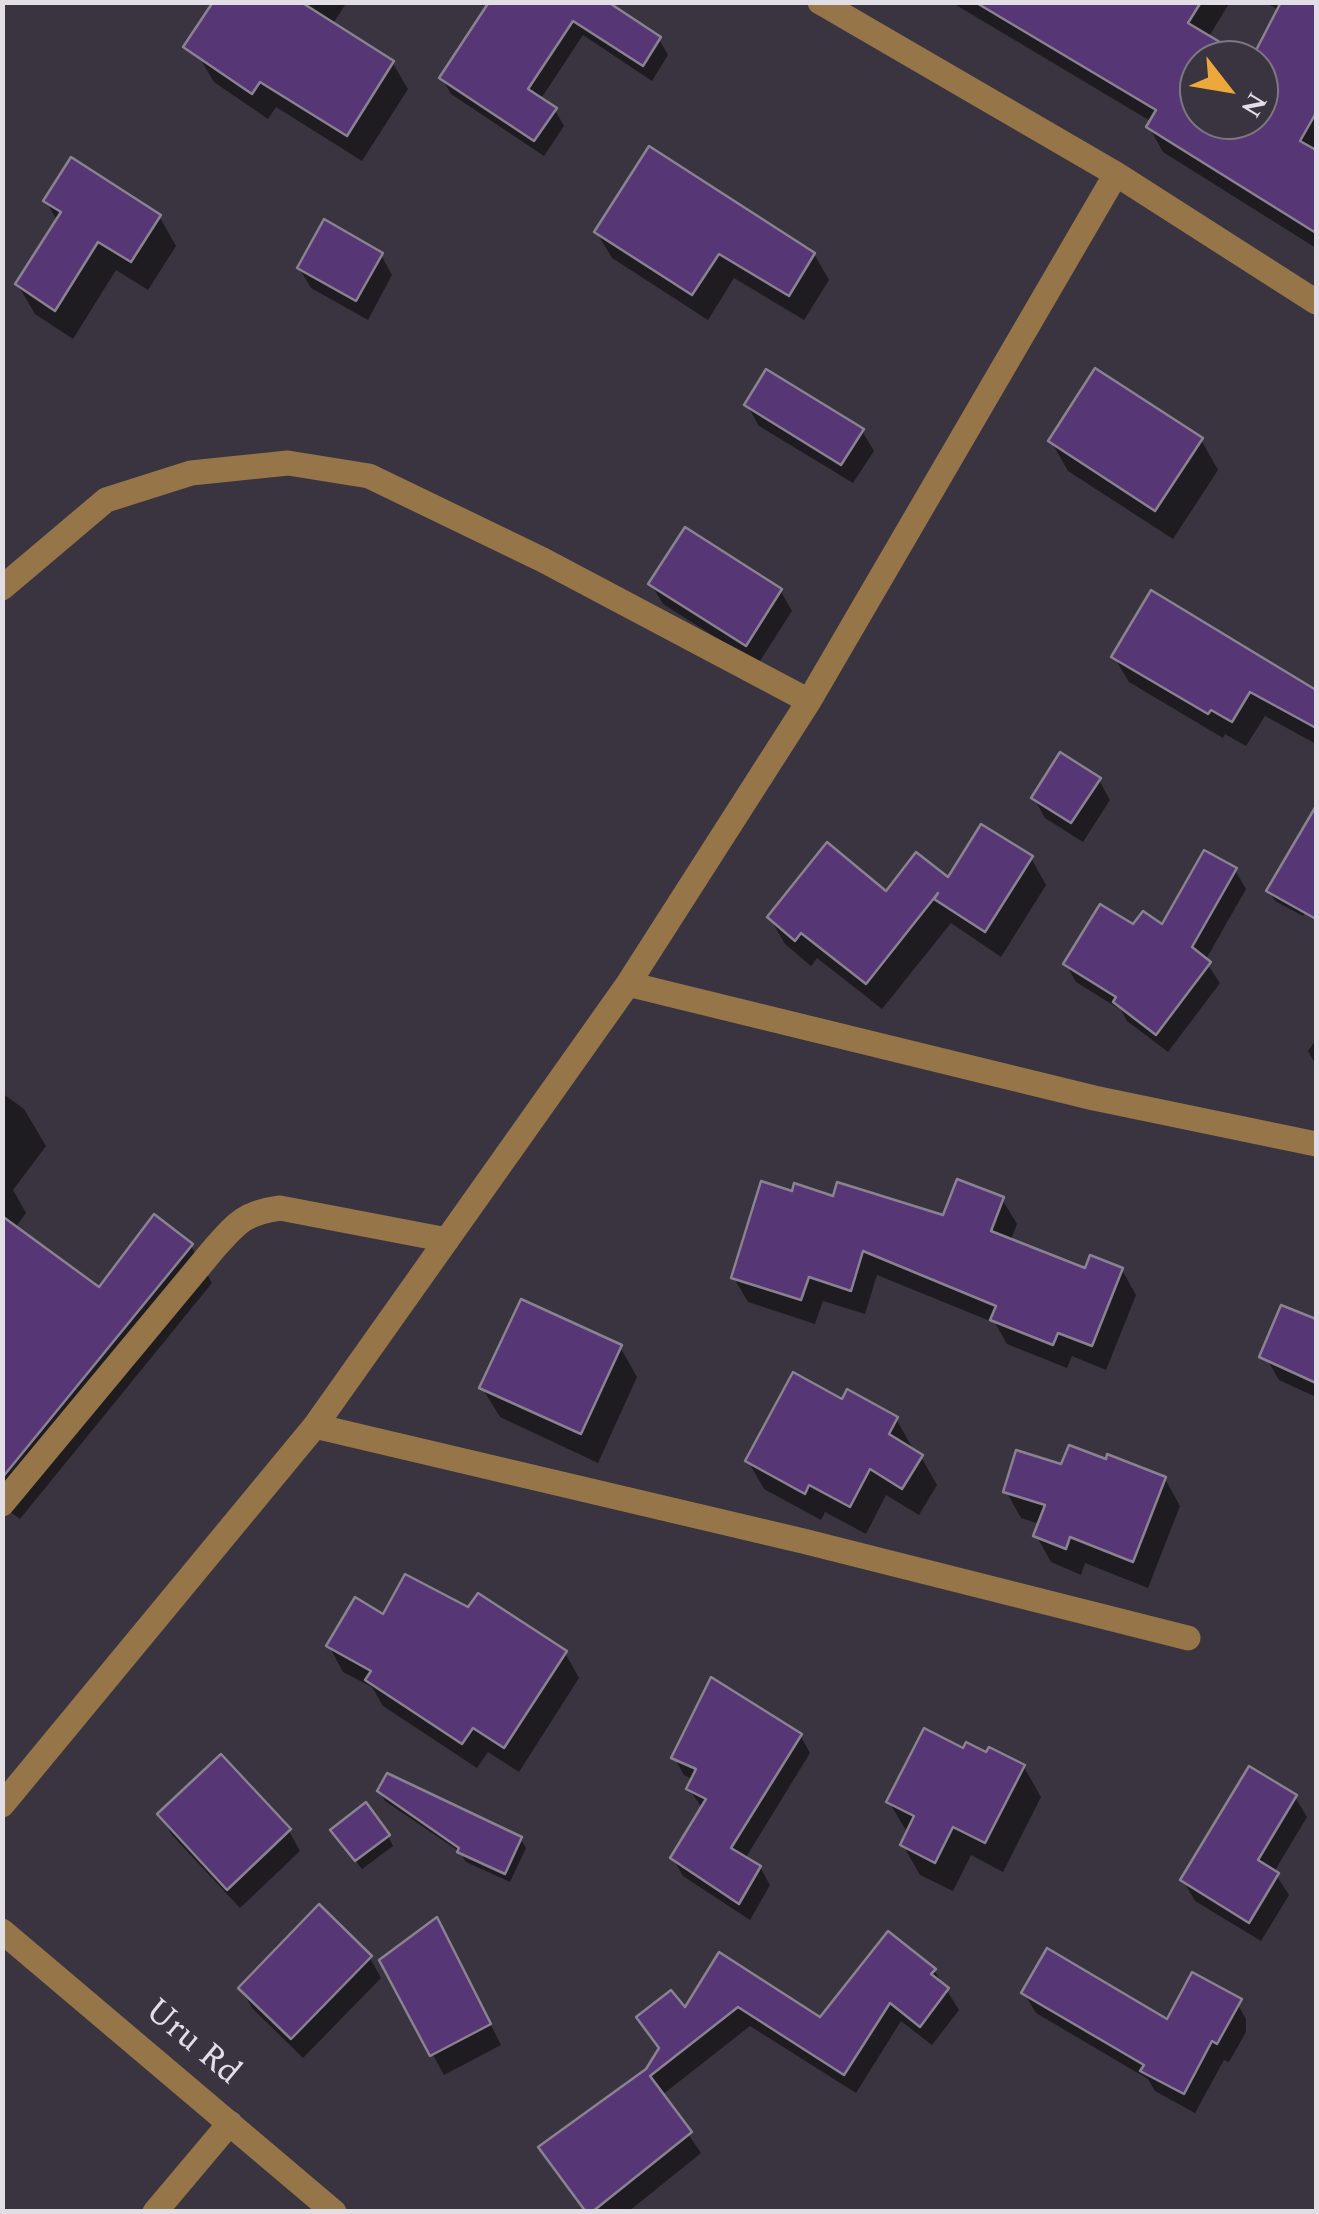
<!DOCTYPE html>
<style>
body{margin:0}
#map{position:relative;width:1319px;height:2214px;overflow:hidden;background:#39343f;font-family:Spectral,serif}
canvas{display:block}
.frame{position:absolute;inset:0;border:5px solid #e1dee5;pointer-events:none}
.north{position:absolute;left:1179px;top:40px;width:100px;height:100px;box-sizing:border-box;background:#39343f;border:2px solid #7c7881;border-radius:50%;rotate:121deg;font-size:28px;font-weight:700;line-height:40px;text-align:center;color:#e1dee5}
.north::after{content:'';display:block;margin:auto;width:35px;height:45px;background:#eda83b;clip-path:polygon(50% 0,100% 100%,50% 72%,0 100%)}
</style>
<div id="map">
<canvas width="1319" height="2214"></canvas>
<div class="frame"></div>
<div class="north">N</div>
</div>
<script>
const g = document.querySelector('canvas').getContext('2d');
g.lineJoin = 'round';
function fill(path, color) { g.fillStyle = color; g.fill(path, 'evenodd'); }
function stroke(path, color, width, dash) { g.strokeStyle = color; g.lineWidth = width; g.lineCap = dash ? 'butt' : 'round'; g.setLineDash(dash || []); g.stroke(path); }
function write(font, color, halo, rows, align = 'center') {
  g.font = font + ' Spectral,serif'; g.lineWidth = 9; g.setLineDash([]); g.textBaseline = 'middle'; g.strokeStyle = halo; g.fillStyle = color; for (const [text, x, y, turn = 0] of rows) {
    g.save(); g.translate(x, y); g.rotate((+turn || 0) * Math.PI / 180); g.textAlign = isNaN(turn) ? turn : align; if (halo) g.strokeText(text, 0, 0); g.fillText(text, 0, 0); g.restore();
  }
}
const shadow = new Path2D(`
 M 230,2 L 347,2 L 332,25 L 392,62 L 408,89 L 362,161 L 276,107 L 268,119 L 214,82 L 198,55 Z
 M 492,2 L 659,39 L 668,55 L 652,81 L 583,35 L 540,100 L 555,110 L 564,126 L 544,156 L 451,94 L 442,78 Z
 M 951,2 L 1230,2 L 1208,38 L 1245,60 L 1199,60 L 1199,120 L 1259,120 L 1259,60 L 1254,60 L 1280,11 L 1265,2 L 1316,2 L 1316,248 L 1163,152 L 1149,127 L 1152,122 Z
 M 46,201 L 159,216 L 176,246 L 148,290 L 116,270 L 73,339 L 35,314 L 18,285 L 58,222 Z
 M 597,233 L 814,254 L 829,280 L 804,320 L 734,278 L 708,320 L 612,258 Z
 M 381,255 L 392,275 L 368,320 L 311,288 L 299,268 Z
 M 747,405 L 862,431 L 874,451 L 853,483 L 759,426 Z
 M 1201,440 L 1218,470 L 1173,539 L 1068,471 L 1051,441 Z
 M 651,584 L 780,590 L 792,611 L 758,664 L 663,604 Z
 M 1152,593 L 1316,692 L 1316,744 L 1265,716 L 1246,746 L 1225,734 L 1223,738 L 1129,682 L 1114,657 Z
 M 1099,780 L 1110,800 L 1083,842 L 1045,818 L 1034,798 Z
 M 1316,810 L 1316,893 L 1303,916 L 1275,901 L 1269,891 Z
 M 1031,858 L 1046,885 L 1001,957 L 951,923 L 882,1009 L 817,958 L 811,966 L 785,944 L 770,918 L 949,881 Z
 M 1235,870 L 1246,889 L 1205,961 L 1220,983 L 1168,1052 L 1127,1021 L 1121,1010 L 1076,982 L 1066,964 L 1134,928 L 1162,928 Z
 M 1316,1040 L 1316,1065 L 1308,1051 Z
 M 2,1093 L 24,1109 L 46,1146 L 13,1190 L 26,1213 L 15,1228 L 99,1291 L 191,1246 L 212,1283 L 20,1519 L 2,1506 Z
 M 793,1194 L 944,1218 L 1002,1199 L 1017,1224 L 1010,1242 L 1086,1271 L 1122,1270 L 1136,1295 L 1106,1370 L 1072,1356 L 1067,1368 L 1007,1344 L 995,1323 L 877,1275 L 865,1314 L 823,1301 L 815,1324 L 748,1302 L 734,1278 Z
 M 1283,1308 L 1316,1322 L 1316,1397 L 1279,1380 L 1267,1359 Z
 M 620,1347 L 637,1377 L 598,1463 L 500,1417 L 482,1388 Z
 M 843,1403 L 896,1419 L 912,1447 L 911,1450 L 921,1457 L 937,1485 L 919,1515 L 886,1495 L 866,1534 L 825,1512 L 821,1520 L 764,1489 L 748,1461 Z
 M 1165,1479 L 1180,1506 L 1148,1588 L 1085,1563 L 1081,1575 L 1051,1562 L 1036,1535 L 1040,1524 L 1021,1518 L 1006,1491 Z
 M 469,1610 L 565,1653 L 579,1678 L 519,1772 L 488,1752 L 477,1768 L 383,1706 L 372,1687 L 343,1672 L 329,1646 L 384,1617 Z
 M 800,1735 L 810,1753 L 745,1859 L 760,1867 L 770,1885 L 750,1920 L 683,1876 L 673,1858 L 703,1809 L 689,1789 L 693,1780 L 684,1775 L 674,1757 Z
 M 964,1752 L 1024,1767 L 1041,1797 L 1003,1872 L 971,1855 L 953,1891 L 920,1875 L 903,1845 L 907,1832 L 889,1802 Z
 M 380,1791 L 520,1838 L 526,1848 L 510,1882 L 466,1862 L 460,1852 L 385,1801 Z
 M 1295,1797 L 1307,1817 L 1274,1872 L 1289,1895 L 1261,1941 L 1195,1901 L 1183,1880 Z
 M 160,1815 L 289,1831 L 300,1851 L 240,1908 L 172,1835 Z
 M 388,1836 L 393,1846 L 362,1869 L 339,1840 Z
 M 448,1940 L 501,2045 L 444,2075 L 382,1961 Z
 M 720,1956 L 821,2020 L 934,1970 L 959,2010 L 932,2045 L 901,2021 L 856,2093 L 750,2026 L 662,2095 L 701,2153 L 628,2212 L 586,2212 L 647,2071 L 660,2050 L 639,2018 L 685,2012 Z
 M 370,1958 L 381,1978 L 303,2058 L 252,2008 L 241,1988 Z
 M 1024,1993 L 1168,2022 L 1234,1998 L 1246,2019 L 1246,2032 L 1229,2062 L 1224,2060 L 1195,2113 L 1155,2091 L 1148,2079 L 1036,2013 Z`);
const building = new Path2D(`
 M 213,2 L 301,2 L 394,61 L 347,136 L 260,82 L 252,94 L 183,47 Z
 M 489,2 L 608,2 L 661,37 L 643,66 L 573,21 L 528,89 L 557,108 L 534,141 L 439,78 Z
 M 975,2 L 1201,2 L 1188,23 L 1250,60 L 1199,60 L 1199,120 L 1259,120 L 1259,60 L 1251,60 L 1281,2 L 1316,2 L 1316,113 L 1300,141 L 1316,150 L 1316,233 L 1146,127 L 1156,110 Z
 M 649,146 L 815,253 L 789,296 L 719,254 L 692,295 L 594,232 Z
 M 71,157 L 161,215 L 131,262 L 98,242 L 55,311 L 15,284 L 61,212 L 43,201 Z
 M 324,219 L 383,253 L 356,301 L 297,268 Z
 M 1095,368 L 1203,438 L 1155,511 L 1048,441 Z
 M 766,369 L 864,429 L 841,465 L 744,405 Z
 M 685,527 L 782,589 L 746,646 L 648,584 Z
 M 1151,590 L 1316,690 L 1316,728 L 1250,692 L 1232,722 L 1211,710 L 1208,714 L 1111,657 Z
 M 1060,752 L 1101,778 L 1071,823 L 1031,798 Z
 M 1316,806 L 1316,919 L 1266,891 Z
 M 981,824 L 1033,856 L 985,932 L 934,899 L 938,893 L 866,984 L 801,933 L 795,941 L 767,917 L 827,842 L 886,891 L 916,852 L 948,877 Z
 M 1204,850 L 1237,868 L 1192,947 L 1211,962 L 1156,1035 L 1113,1002 L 1116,997 L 1063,964 L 1100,904 L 1133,924 L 1143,911 L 1162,924 Z
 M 957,1179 L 1004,1197 L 991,1231 L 1085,1268 L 1090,1255 L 1123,1268 L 1092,1346 L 1058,1333 L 1053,1345 L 990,1320 L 996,1306 L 863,1251 L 851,1291 L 809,1277 L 801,1300 L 731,1278 L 761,1181 L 792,1191 L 794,1183 L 833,1196 L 837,1182 L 943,1215 Z
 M 154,1214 L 193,1244 L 2,1478 L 2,1216 L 99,1287 Z
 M 521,1299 L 622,1345 L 581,1434 L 479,1388 Z
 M 1281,1305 L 1316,1319 L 1316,1383 L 1259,1357 Z
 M 793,1372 L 842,1399 L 847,1389 L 898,1417 L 889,1434 L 923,1455 L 902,1489 L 870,1469 L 850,1507 L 809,1485 L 805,1494 L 745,1461 Z
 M 1069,1445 L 1106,1459 L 1107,1454 L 1166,1477 L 1133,1562 L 1070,1537 L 1066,1549 L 1033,1536 L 1045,1505 L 1003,1492 L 1016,1450 L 1061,1464 Z
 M 405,1574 L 468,1607 L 478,1593 L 567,1651 L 504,1748 L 473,1728 L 462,1744 L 365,1680 L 371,1671 L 326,1646 L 355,1597 L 383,1614 Z
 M 711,1677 L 802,1734 L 731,1848 L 761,1866 L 739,1904 L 670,1858 L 706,1799 L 686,1789 L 696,1769 L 671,1758 Z
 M 924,1728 L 963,1748 L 966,1742 L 986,1752 L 989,1747 L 1025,1765 L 985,1843 L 953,1827 L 935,1863 L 900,1845 L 914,1816 L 886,1802 Z
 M 221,1754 L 291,1829 L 227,1890 L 157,1814 Z
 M 1249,1766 L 1297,1795 L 1258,1860 L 1279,1873 L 1249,1923 L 1180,1880 Z
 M 387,1773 L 522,1837 L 505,1874 L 457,1852 L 459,1848 L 377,1791 Z
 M 366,1802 L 390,1835 L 355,1861 L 330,1830 Z
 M 319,1904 L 372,1956 L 291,2039 L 238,1988 Z
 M 437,1917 L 491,2024 L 430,2056 L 379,1960 Z
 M 888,1931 L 936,1969 L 931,1974 L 949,1988 L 920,2027 L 890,2003 L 844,2075 L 738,2007 L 650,2076 L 692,2132 L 592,2212 L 586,2212 L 538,2147 L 646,2069 L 659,2048 L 636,2017 L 671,1990 L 685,2007 L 719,1952 L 820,2017 Z
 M 1047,1948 L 1167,2019 L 1192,1972 L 1242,1999 L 1217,2044 L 1212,2041 L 1184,2094 L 1140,2071 L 1144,2065 L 1021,1993 Z`);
const minor = new Path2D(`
 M 820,2 L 1116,174 L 1316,302
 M 2,588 L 106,500 L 191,473 L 288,463 L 369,476 L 543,560 L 809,701
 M 628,984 L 1094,1098 L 1316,1144
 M 315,1426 L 803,1541 L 1188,1638
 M 2,1504 L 212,1251 C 236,1224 243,1213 280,1208 L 447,1240
 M 2,1805 L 315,1426 L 628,984 L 809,701 L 1116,174
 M 2,1931 L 334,2212
 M 155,2212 L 230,2123`);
const streetNames = [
 ["Uru Rd",191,2044,40]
];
fill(shadow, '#0007');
fill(building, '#573675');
stroke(building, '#898290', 2.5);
stroke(minor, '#967548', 25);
write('35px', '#e1dee5', '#39343f', streetNames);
</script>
